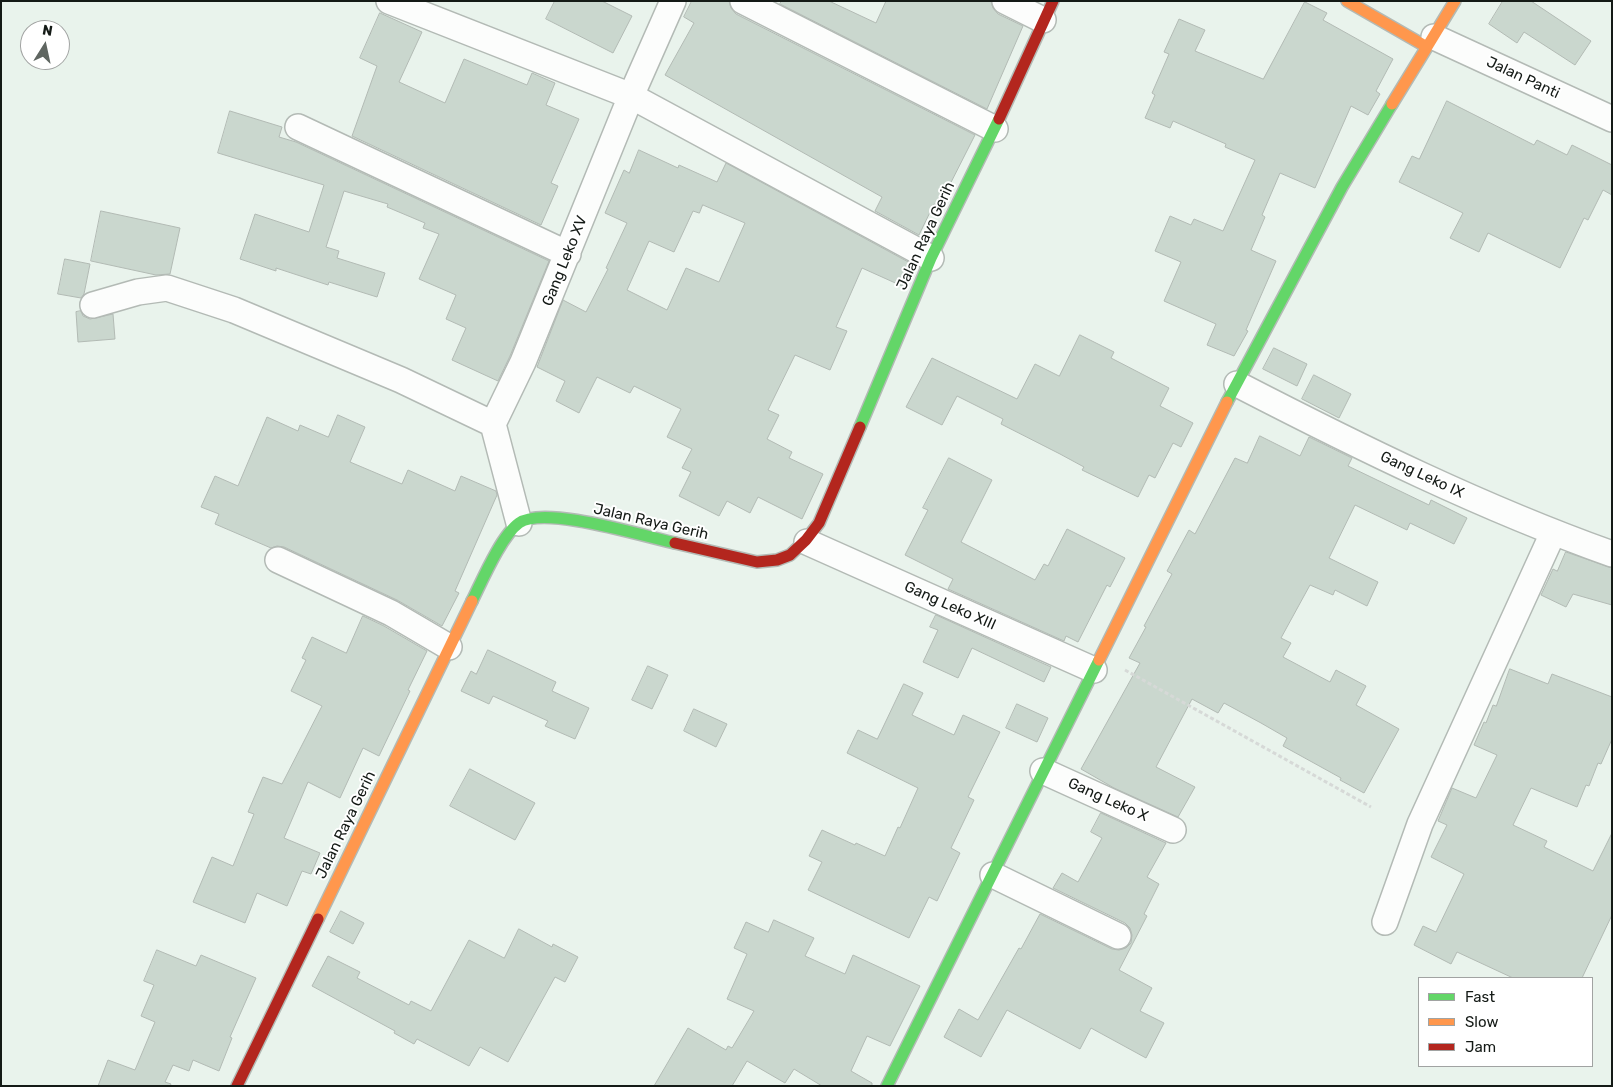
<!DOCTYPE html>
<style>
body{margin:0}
#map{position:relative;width:1613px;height:1087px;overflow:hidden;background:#e9f3ec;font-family:Rubik,sans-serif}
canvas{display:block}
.frame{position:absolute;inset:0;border:2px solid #141a16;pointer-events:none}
.legend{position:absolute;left:1418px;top:977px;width:175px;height:90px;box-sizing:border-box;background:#fff;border:1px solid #a1a3a2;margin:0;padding:6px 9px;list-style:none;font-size:15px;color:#141a16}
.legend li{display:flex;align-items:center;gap:10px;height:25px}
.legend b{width:25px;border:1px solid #a1a3a2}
.north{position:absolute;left:20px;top:20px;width:50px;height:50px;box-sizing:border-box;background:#fff;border:1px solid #a1a3a2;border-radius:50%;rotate:10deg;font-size:14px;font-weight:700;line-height:20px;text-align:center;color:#141a16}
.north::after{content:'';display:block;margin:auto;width:18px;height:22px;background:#5f6661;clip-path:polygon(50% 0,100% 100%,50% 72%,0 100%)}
</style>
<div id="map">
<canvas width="1613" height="1087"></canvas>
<div class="frame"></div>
<ul class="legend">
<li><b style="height:6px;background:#63d668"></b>Fast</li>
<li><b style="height:6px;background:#ff974d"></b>Slow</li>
<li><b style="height:6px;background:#b3261e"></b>Jam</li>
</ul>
<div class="north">N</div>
</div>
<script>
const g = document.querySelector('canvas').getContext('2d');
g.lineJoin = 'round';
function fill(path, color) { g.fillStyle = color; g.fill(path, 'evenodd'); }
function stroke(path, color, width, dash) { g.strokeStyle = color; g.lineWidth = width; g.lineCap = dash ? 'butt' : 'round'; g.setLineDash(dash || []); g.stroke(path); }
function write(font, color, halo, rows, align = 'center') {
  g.font = font + ' Rubik,sans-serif'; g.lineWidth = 4; g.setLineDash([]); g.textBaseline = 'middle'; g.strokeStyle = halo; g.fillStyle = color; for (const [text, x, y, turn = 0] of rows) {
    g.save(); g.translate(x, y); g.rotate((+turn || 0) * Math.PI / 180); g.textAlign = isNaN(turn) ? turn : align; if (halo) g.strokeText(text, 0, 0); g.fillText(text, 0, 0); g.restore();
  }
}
const building = new Path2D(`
 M 555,1 L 602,1 L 632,16 L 613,53 L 546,19 Z
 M 692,1 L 729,1 L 731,8 L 736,14 L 975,135 L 939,206 L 934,204 L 919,235 L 875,211 L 882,197 L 665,75 L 694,23 L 684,17 Z
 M 782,1 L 829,1 L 876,23 L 886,1 L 991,1 L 993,8 L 998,14 L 1023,26 L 987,109 L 780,4 Z
 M 1503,1 L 1531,1 L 1591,41 L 1575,65 L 1524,32 L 1517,43 L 1489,24 Z
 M 1305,2 L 1327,13 L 1323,20 L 1393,59 L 1376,91 L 1380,94 L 1368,115 L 1351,106 L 1315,188 L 1280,173 L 1262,215 L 1265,217 L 1251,250 L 1276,261 L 1246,330 L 1248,331 L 1234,356 L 1207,345 L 1216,324 L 1164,301 L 1181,262 L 1155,251 L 1170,216 L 1191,225 L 1194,219 L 1223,231 L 1255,160 L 1225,147 L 1226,144 L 1173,121 L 1170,128 L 1145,118 L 1155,95 L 1152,93 L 1169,54 L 1164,52 L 1179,19 L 1205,30 L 1195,51 L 1263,79 Z
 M 380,13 L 422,32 L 399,82 L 445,103 L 464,59 L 527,85 L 532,73 L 555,83 L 546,105 L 579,119 L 551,183 L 558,186 L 541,225 L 352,136 L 377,66 L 360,58 Z
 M 1447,101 L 1534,145 L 1537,140 L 1567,155 L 1572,145 L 1612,165 L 1612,195 L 1603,190 L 1588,220 L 1584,218 L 1560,268 L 1488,233 L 1479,252 L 1450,238 L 1463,213 L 1399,182 L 1412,156 L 1419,159 Z
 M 230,111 L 282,127 L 279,137 L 296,142 L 549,261 L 510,356 L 498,381 L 452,360 L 466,328 L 446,319 L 456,295 L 419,279 L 439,234 L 423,228 L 425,223 L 387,207 L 388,204 L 344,191 L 326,247 L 339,251 L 337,258 L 385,273 L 377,297 L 329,282 L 328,285 L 276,268 L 276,271 L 240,259 L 255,214 L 309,232 L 324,185 L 218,153 Z
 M 639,150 L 678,168 L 679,165 L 717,182 L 726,163 L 912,264 L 902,286 L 862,268 L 836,327 L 847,331 L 830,370 L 795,355 L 768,410 L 779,415 L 767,439 L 792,452 L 789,458 L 823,474 L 802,519 L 758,497 L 750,513 L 727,501 L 719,516 L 679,496 L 691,472 L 682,468 L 692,449 L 667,437 L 681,409 L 634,386 L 630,393 L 597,377 L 579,413 L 556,401 L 565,381 L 537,367 L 563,300 L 586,312 L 608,269 L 606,268 L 627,223 L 605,213 L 624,170 L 629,173 ZM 703,205 L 745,223 L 719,282 L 686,268 L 667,310 L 627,290 L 649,241 L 674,252 L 693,211 L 699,213 Z
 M 101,211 L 180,228 L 170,274 L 156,275 L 91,261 Z
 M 65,259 L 90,264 L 84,294 L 81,298 L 58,294 Z
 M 81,311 L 83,316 L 90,319 L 113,314 L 115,339 L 78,342 L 76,312 Z
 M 1080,335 L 1114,352 L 1111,358 L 1169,388 L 1160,406 L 1193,423 L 1181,447 L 1173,443 L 1155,478 L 1149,475 L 1138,497 L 1082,470 L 1084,467 L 1060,454 L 1001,424 L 1003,419 L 957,396 L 942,425 L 906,407 L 932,358 L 1017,399 L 1035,364 L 1059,376 Z
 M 1274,348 L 1307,364 L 1297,386 L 1263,369 Z
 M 1314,375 L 1351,394 L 1339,418 L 1302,399 Z
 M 338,415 L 365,427 L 350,462 L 402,484 L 408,470 L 455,491 L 461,476 L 496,491 L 497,495 L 455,591 L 459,593 L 442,626 L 397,600 L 284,547 L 277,546 L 271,548 L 215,524 L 219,514 L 201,507 L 215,476 L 238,486 L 267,417 L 298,431 L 300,425 L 328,437 Z
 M 1260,436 L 1300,456 L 1309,437 L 1352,458 L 1348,466 L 1429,505 L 1431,500 L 1467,518 L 1454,544 L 1410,523 L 1407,530 L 1355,505 L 1329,558 L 1378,582 L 1367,606 L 1335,590 L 1333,595 L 1310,585 L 1281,638 L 1291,643 L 1283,657 L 1330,682 L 1336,670 L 1366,686 L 1356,705 L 1399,729 L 1364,793 L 1340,780 L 1341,778 L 1283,746 L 1287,738 L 1261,723 L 1224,703 L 1218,713 L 1192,699 L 1156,767 L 1195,787 L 1178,817 L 1114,788 L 1081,769 L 1140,663 L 1129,658 L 1146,627 L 1144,626 L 1172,574 L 1167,571 L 1189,530 L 1195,534 L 1235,458 L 1247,463 Z
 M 949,458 L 992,480 L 961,542 L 1035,580 L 1044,564 L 1048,566 L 1067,529 L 1125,558 L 1110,587 L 1107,585 L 1078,642 L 1066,636 L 1064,641 L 948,589 L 953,579 L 905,555 L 928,510 L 923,508 Z
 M 1566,552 L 1612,568 L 1612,605 L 1573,594 L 1566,607 L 1541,595 L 1553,569 L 1557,571 Z
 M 936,615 L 1051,667 L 1044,682 L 972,648 L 958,678 L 923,662 L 938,630 L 930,627 Z
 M 363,616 L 384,626 L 427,651 L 408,690 L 410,691 L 379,756 L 363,748 L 340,798 L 308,782 L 284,838 L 320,853 L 311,874 L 302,871 L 287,906 L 257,893 L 245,923 L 193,902 L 212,857 L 233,866 L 254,814 L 248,812 L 263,777 L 282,784 L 322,706 L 291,691 L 306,660 L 302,658 L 312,637 L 346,653 Z
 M 488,650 L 556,682 L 552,691 L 589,708 L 575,739 L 545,726 L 548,721 L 493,696 L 489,704 L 461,691 L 471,671 L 476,674 Z
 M 648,666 L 668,675 L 652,709 L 632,700 Z
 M 1510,669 L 1548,684 L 1552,674 L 1612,697 L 1612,739 L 1601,764 L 1598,763 L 1589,786 L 1586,785 L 1577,807 L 1531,788 L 1513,825 L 1547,841 L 1544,847 L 1593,871 L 1612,833 L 1612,915 L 1582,978 L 1513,978 L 1457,952 L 1451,964 L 1414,945 L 1423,926 L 1436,932 L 1464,874 L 1431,857 L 1447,825 L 1438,821 L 1452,788 L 1476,798 L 1497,755 L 1474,745 L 1484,722 L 1486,723 L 1493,705 L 1496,706 Z
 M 904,684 L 923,693 L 912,715 L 954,735 L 963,715 L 1000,732 L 968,797 L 974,800 L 951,848 L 960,853 L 937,901 L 929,897 L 909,938 L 808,890 L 822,862 L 809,856 L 822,830 L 855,845 L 856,843 L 885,856 L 898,827 L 900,828 L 918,788 L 847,753 L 858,730 L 877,739 Z
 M 1017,704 L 1048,718 L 1037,742 L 1006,728 Z
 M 694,709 L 727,724 L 716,747 L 684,731 Z
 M 470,769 L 535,803 L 515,840 L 450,806 Z
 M 1101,813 L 1166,843 L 1147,877 L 1159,884 L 1144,914 L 1147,916 L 1119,970 L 1152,988 L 1140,1011 L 1164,1023 L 1146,1058 L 1091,1028 L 1080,1049 L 1007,1010 L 981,1057 L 944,1037 L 959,1009 L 978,1020 L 1019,948 L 1021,949 L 1040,914 L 1112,949 L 1119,950 L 1126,948 L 1131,943 L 1132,935 L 1130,928 L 1125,923 L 1053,888 L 1062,873 L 1078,882 L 1102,838 L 1091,832 Z
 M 341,911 L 364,923 L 353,944 L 330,932 Z
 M 774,920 L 814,938 L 805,956 L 845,974 L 853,955 L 920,986 L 890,1046 L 867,1036 L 851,1071 L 872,1083 L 872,1086 L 822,1086 L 794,1069 L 785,1083 L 747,1061 L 732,1086 L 654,1086 L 688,1028 L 726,1050 L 728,1046 L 732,1048 L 754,1011 L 727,999 L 747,954 L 734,948 L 746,922 L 768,932 Z
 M 519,929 L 552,947 L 553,944 L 578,957 L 565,982 L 555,977 L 508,1062 L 480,1047 L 469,1066 L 417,1039 L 414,1044 L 394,1033 L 395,1031 L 312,986 L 328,956 L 360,972 L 357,978 L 409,1005 L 411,1001 L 431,1011 L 469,940 L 504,958 Z
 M 157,950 L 196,966 L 201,955 L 256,978 L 230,1037 L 232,1038 L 219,1071 L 193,1060 L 189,1071 L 173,1065 L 165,1082 L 171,1084 L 170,1086 L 98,1086 L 108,1060 L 135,1070 L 155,1022 L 141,1016 L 154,985 L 144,981 Z`);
const path = new Path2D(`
 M 1125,670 L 1371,807`);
const street = new Path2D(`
 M 389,1 L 631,96 L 931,258
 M 743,1 L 995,129
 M 1005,1 L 1043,20
 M 1434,37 L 1612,119
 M 298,127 L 568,254
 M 93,305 L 138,292 L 167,288 L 234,310 L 401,380 L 493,424
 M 1237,384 C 1359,447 1483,508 1612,554
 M 519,523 L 493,424 L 523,362 L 631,96 L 673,1
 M 807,542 L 1094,670
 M 278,560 L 391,613 L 449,647
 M 1043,771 L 1173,830
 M 993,875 L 1118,936
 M 1385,922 L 1420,824 L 1553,533`);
const fast = new Path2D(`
 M 1227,402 L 1342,187 L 1392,104
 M 860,427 L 931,258 L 999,119
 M 472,601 C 482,581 501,536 519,523 C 544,505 643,536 675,543
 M 887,1086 L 1099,660`);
const slow = new Path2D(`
 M 1347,1 L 1427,47 L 1455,1
 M 1392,104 L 1427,47
 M 1099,660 L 1227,402
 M 318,919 L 472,601`);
const jam = new Path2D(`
 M 999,119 L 1053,1
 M 675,543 L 757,562 L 777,560 L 790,555 L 806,540 L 819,523 L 860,427
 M 237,1086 L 318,919`);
const streetNames = [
 ["Jalan Panti",1523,78,25],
 ["Jalan Raya Gerih",926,236,-65],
 ["Gang Leko XV",565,261,-68],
 ["Gang Leko IX",1422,475,25],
 ["Jalan Raya Gerih",651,522,13],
 ["Gang Leko XIII",950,606,24],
 ["Gang Leko X",1108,800,24],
 ["Jalan Raya Gerih",346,825,-64]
];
fill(building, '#cad7ce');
stroke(building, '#b2bab4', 1);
stroke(street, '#b3bab5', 28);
stroke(fast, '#b3bab5', 14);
stroke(slow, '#b3bab5', 14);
stroke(jam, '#b3bab5', 14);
stroke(path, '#d6d9d7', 3, [4, 2.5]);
stroke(street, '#fcfdfc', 25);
stroke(fast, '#63d668', 11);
stroke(slow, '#ff974d', 11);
stroke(jam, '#b3261e', 11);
write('15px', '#141a16', '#fff', streetNames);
</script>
